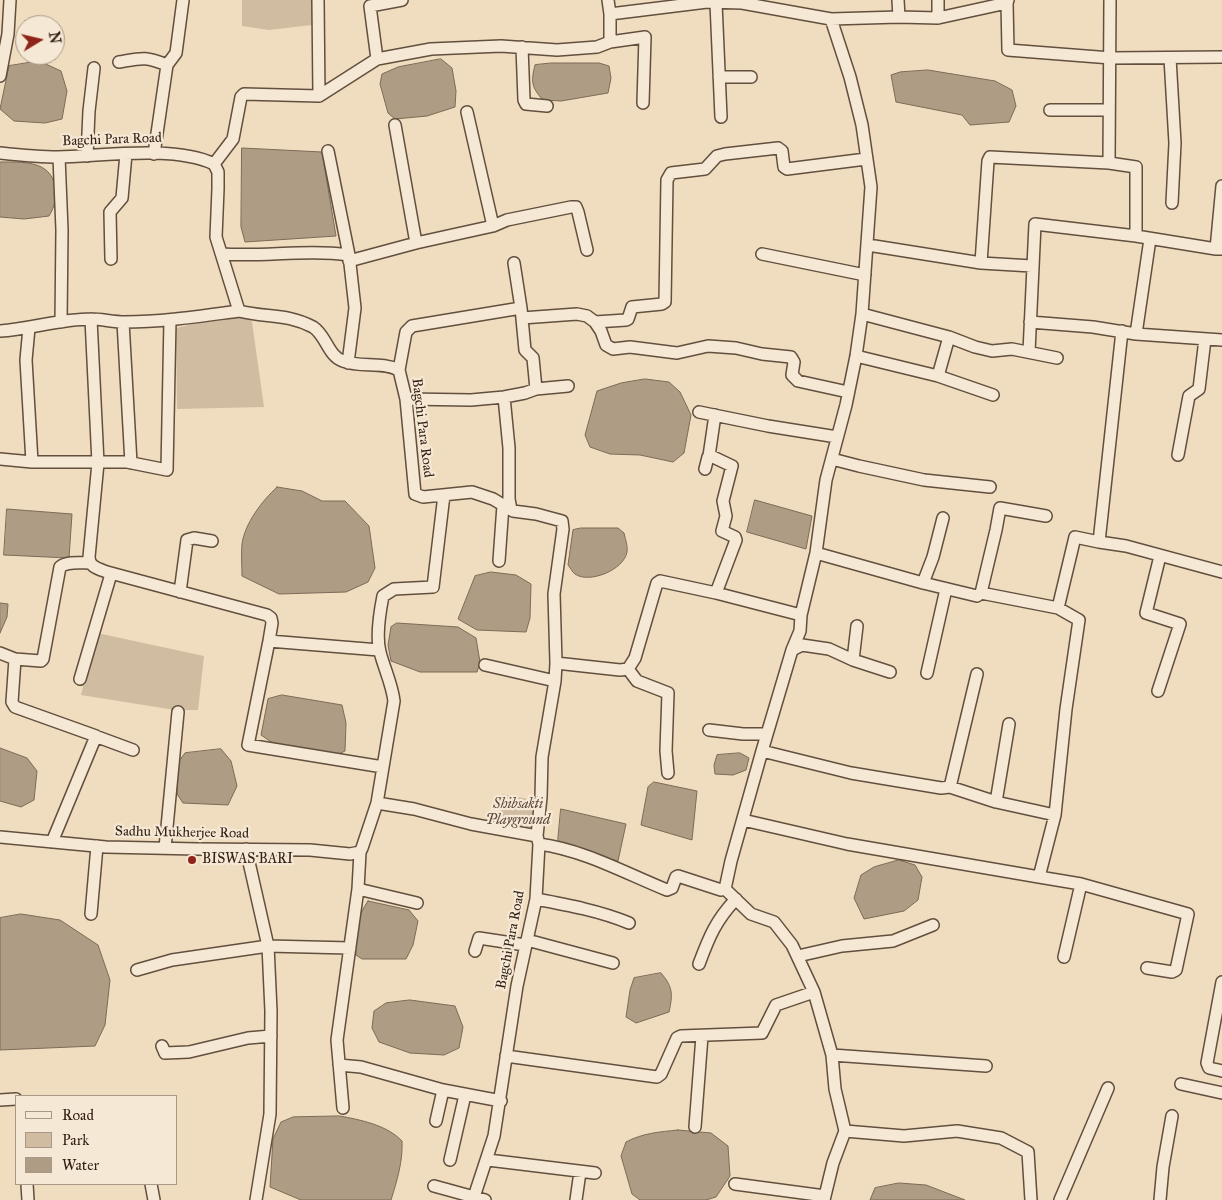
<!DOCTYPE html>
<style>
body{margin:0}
#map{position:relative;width:1222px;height:1200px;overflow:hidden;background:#f0dcbe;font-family:"IM FELL Great Primer",serif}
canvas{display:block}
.legend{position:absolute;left:15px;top:1095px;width:162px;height:90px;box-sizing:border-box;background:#f5e8d5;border:1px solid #a79888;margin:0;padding:6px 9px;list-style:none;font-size:15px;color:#322014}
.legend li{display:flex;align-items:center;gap:10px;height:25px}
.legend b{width:25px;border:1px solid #a79888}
.north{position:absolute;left:15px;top:15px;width:50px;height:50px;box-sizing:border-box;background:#f5e8d5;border:1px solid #a79888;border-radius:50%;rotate:81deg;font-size:14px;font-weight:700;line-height:20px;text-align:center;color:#322014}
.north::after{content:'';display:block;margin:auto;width:18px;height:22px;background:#8f2418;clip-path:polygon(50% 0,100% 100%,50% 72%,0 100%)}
</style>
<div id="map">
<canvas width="1222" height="1200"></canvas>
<ul class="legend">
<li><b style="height:6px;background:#f5e8d5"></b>Road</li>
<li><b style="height:14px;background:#d0bca1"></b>Park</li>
<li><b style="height:14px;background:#af9c84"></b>Water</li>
</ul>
<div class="north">N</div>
</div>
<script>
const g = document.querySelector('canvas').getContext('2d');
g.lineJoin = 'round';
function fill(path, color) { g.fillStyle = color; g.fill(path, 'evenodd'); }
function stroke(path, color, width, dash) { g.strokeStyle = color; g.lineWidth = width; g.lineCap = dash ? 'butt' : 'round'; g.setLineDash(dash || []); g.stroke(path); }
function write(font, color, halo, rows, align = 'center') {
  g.font = font + ' "IM FELL Great Primer",serif'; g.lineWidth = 4.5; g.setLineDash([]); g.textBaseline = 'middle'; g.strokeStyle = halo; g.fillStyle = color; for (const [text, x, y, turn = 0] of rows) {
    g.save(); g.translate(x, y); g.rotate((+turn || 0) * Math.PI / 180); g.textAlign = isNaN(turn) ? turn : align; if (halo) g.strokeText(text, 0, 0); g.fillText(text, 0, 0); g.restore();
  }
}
const green = new Path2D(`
 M 242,0 L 318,0 L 312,25 L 269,30 L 242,26 Z
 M 243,312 L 252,322 L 264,407 L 177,409 L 176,328 Z
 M 97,633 L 204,656 L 198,710 L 175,710 L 81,695 Z
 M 502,794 L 538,801 L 534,832 L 499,825 Z`);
const water = new Path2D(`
 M 441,59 L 452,68 L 456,91 L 455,107 L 427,116 L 395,119 L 388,113 L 380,84 L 382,74 L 398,67 Z
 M 39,61 L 61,71 L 67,91 L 62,119 L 45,123 L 14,121 L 0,109 L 9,66 Z
 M 551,63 L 599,63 L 609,66 L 611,78 L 608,93 L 561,101 L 543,100 C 531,87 531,81 535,65 Z
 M 928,70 L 995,81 L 1012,90 L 1016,106 L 1009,122 L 970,125 L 962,115 L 896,102 L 891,75 L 900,72 Z
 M 242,148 L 322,152 L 336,236 L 245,242 L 241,227 Z
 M 0,162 C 22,162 50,160 55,186 C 57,197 55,206 49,216 L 24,219 L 0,217 Z
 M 645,379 L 669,382 L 680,392 L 691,415 L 684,453 L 673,462 L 640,455 L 610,454 L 590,447 L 585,435 L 597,391 L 621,383 Z
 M 277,487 L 302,491 L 322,501 L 345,501 L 369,526 L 375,568 L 368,582 L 346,592 L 279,594 L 242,576 C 242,566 241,554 242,544 C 245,523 262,501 277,487 Z
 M 755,500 L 812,516 L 806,549 L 747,532 Z
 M 7,509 L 72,514 L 69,558 L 4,555 Z
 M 581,528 L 618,528 L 624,533 C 625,538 628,546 627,552 C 624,570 589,584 575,574 C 572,572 570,567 568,565 L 573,530 Z
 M 491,572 L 516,575 L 531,584 L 530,618 L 526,632 L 477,630 L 458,619 L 475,576 Z
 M 0,603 L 8,604 L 7,617 L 0,633 Z
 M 397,623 L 458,627 L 476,638 L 480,662 L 477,672 L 420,672 L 391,661 L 388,645 L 391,627 Z
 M 282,695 L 342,705 L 346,723 L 345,751 L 333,757 L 277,746 L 261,735 L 268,699 Z
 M 0,748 L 27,758 L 37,771 L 34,800 L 21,807 L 0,801 Z
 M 221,749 L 231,761 L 237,786 L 228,805 L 183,803 L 177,794 L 178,762 L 185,753 Z
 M 740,753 L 749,758 L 746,770 L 733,775 L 715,774 L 714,765 L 717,755 Z
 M 654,782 L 697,791 L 692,840 L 641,825 L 648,787 Z
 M 561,809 L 626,824 L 618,861 L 563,846 L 558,840 Z
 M 899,860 L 915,865 L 922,877 L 918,900 L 904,911 L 864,919 L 854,898 L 861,875 L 874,867 Z
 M 368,901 L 409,910 L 418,921 L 413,945 L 406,959 L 362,959 L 356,955 C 353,937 357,916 368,901 Z
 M 21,914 L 60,920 L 98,945 L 110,980 L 105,1025 L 95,1046 L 0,1050 L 0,918 Z
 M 661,973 C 673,987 673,994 669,1012 L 636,1023 L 626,1017 L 630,990 L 634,978 Z
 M 410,1000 L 455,1006 L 463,1027 L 459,1048 L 444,1055 L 410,1053 L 379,1042 L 372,1028 L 374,1011 L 386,1003 Z
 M 340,1116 C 361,1120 387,1125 402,1141 C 403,1161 397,1181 391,1200 L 301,1200 L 270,1187 L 273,1139 L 281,1122 L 293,1117 Z
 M 678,1130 L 711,1133 L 728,1146 L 730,1176 L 716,1197 L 706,1200 L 640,1200 L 632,1194 L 621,1156 L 626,1142 C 643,1133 659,1132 678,1130 Z
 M 899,1183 L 926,1185 L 965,1200 L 870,1200 L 875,1188 Z`);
const street = new Path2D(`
 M 318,0 L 319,96
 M 608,0 L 610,14 L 707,2 L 742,3 L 831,19 L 899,17 L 938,18 L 1007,3 L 1008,0
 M 898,0 L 899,17
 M 716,3 L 721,117
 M 1007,3 L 1008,50 L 1111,58 L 1222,57
 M 938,18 L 938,0
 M 610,42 L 645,37 L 643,103
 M 522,47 L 524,100 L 526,104 L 547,106
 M 1170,58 L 1175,143 L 1172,203
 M 377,59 L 370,6 L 402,0
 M 119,62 C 142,58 145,56 167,65
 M 0,76 L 8,34 L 10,0
 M 719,77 L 751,77
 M 1050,110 L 1109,110
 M 467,112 L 493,226
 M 395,125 L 416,243
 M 328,151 L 349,255 L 355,308 L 348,363
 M 0,153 C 19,155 39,157 58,157 C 103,156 173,145 214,164 L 218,172 L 218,189 L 216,237 L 239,311 C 266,318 287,313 313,327 C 326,335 328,356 343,361 C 361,368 381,361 399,370 L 406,399 L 415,494 L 423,497 L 472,492 L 493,499 L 513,511 L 536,514 L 562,521 L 563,529 L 554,594 L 556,663 L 555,681 L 542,757 L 541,797 L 537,836 L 539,844 L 536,899 L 517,986 L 494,1136 L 473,1200
 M 154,154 L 167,65 L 176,53 L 183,0
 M 87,156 L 89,111 L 94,68
 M 59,157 L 62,230 L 61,322
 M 1109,163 L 1110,0
 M 214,164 L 233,139 L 241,97 L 244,94 L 319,96 L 377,59 L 431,49 L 501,46 L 557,50 L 597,47 L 610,42 L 610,14
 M 868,245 L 981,263 L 1032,266
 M 1216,249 L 1222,186
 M 222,254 C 264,257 306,249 349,255
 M 762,254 L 865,275
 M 111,259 L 110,212 L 122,198 L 126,154
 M 349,261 L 416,243 L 493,226 L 507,220 L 571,207 L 576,207 L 578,212 L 587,250
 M 514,263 L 521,308 L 525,350 L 533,358 L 536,389
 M 981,263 L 988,161 L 990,157 L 1109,163 L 1136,167 L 1136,236
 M 862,314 L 949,337 L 975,347 L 992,351 L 1012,349 L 1057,358
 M 522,318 L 577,314 L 587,316 L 595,322 L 601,331 L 606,345 L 613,349 L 630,347 L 677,353 L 708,346 L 736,348 L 762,354 L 791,357 L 794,362 L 792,375 L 798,381 L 848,392
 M 91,319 L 98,463 L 89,557 C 89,567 99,569 107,572 L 267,615 L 271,618 L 272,623 L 269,641 L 248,745 L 383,767
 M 123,322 L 131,463
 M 595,322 L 626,320 L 628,319 L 632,307 L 662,304 L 665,302 L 667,180 L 671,173 L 705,169 L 717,156 L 725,154 L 778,148 L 782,151 L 784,167 L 787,169 L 866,159
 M 1030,322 L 1093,327 L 1136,334 L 1222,340
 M 29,328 L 26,360 L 32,462
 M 0,331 C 30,329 60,319 91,319 C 102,319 113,322 125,322 C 163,322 201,316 239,311
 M 1136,334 L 1150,239
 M 1029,352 L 1035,224 L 1136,236 L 1216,249 L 1222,249
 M 856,356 L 938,376 L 993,395
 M 399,370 L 406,332 L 412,326 L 521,308
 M 938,376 L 949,337
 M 504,397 L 509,448 L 509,499 L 511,510
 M 406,399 L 471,400 L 504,397 L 525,393 L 536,389 L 568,386
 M 699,412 L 768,426 L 837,437
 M 1178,455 L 1189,396 L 1199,389 L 1205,339
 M 709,456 L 715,415
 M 0,459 L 32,462 L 127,462 L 167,470 L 170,320
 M 832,459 L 859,466 L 924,480 L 990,487
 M 705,469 L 708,457 L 711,456 L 732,466 L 723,501 L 726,516 L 722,531 L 735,537 L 736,540 L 716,593
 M 1099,542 L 1126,546 L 1222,572
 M 499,561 L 503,505
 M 923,583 L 933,557 L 943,518
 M 180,592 L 187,540 L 194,538 L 212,541
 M 981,593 L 996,530 L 1000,508 L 1046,516
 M 1058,608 L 1075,537 L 1099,542 L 1122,331
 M 269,641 L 379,650
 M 792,650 L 802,645 L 829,649 L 853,660 L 890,672
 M 0,653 L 15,659 L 12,702 L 15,707 L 96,736 L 52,842
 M 15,659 L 41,661 L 43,659 L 60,567 C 67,561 80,563 90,563
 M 853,660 L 857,626
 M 556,663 L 620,670 L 628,669 L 635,658 L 657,583 L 660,581 L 716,593 L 801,615
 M 485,665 L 555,681
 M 628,669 L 637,681 L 668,693 L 666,751 L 668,773
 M 927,673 L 946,589
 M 80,679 L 111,574
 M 1158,691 L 1180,624 L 1146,613 L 1160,556
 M 709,730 L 743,734 L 767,734
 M 95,736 L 133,750
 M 762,751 L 851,773 L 941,788 L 950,787 L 996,802 L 1055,815
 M 950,787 L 977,674
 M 996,802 L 1009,724
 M 377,803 L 394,701 C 392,684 384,668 380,652 C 376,637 380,611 383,596 L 394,589 L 433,587 L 444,495
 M 743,820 L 847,844 L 1039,877 L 1055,815 L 1066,709 L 1079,620 L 1058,608 L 981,593 L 977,596 L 923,583 L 816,553
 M 0,837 L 106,847 L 197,849 L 310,850 L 350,854 L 360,852 L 362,848 L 377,803 L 414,809 L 471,824 L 537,836
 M 539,844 C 584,850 625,873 667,890 L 672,888 L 676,877 L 678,876 L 721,890 L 725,889
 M 165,848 L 178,712
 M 246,849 L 268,946 L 271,1011 L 270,1114 L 256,1200
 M 1039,877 L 1081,884 L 1188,914 L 1176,970 L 1172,972 L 1147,968
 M 358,889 L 417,903
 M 536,899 C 568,905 600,911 629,923
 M 91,914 L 97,846
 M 527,940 L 613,963
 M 475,951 L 479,938 L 525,945
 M 798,956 L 842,946 L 893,941 L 933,925
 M 1064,957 L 1081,884
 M 699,964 C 709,937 716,920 736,899
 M 137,970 L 172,960 L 268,946 L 350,948
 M 1222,982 L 1207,1063 L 1209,1068 L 1222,1071
 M 162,1046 L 165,1053 L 189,1052 L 248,1038 L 271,1036
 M 832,1055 L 986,1066
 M 506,1056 L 657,1077 L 661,1074 L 677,1038 L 681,1036 L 762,1033 L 776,1005 L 814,992
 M 339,1065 L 361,1067 L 443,1090 L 501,1101
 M 1181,1084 L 1222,1093
 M 0,1100 L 16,1099
 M 343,1108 L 337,1040 L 358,889 L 360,852
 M 436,1121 L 443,1090
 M 695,1127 L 702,1036
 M 845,1131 L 904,1136 L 957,1131 L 1001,1138 L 1028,1152 L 1031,1200
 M 450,1160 L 465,1095
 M 488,1160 L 595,1173
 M 27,1184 L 28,1200
 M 151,1184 L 154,1200
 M 735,1184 L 825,1196
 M 434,1186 L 485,1200
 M 576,1200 L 580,1172
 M 824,1200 L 833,1163 L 845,1131 L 835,1089 L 832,1055 L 814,992 L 792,945 L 774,922 L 751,914 L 725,889 L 731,861 L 762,751 L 792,650 L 800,631 L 801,615 L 816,553 L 826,480 L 846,405 L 856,356 L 862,314 L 871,187 L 862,125 L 850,77 L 831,19
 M 1060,1200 L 1108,1088
 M 1160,1200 L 1163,1167 L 1172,1116`);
const markers = [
 [192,860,5,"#8f2418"]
];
const streetNames = [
 ["Bagchi Para Road",112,140,-2],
 ["Bagchi Para Road",422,428,83],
 ["Sadhu Mukherjee Road",182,833,1],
 ["Bagchi Para Road",511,940,-79]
];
const parkNames = [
 ["Shibsakti",518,805],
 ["Playground",518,821]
];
const poiNames = [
 ["BISWAS BARI",202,860]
];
fill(green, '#d0bca1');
fill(water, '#af9c84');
stroke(water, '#7d6a57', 1);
stroke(street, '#624f3e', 14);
stroke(street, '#f5e8d5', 11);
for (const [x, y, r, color] of markers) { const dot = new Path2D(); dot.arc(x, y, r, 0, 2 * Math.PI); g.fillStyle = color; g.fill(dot); stroke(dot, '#f5e8d5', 2); }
write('14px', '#322014', '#f5e8d5', streetNames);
write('italic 14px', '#5a4737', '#f5e8d5', parkNames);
write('14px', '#322014', '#f5e8d5', poiNames, 'left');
</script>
